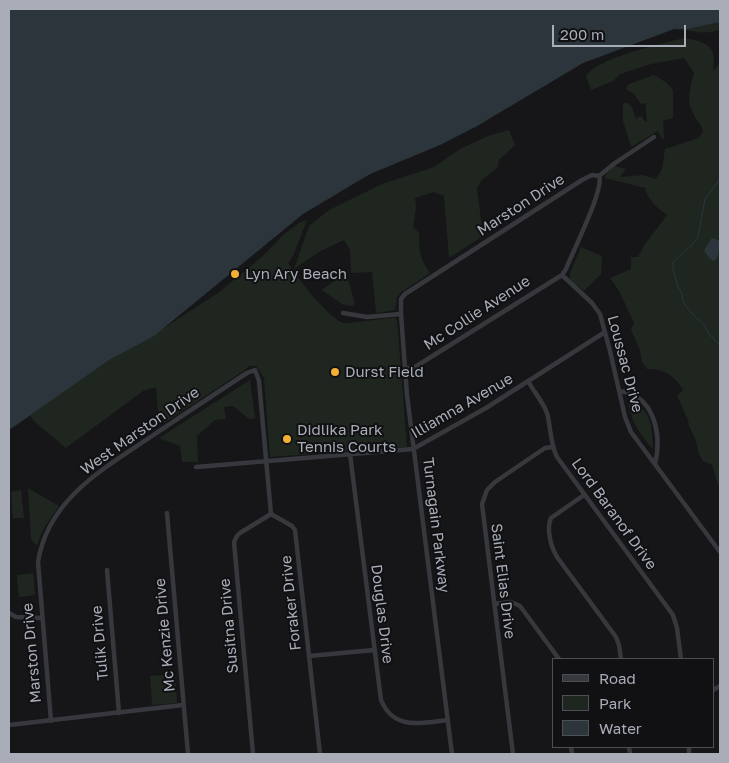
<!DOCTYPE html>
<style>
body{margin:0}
#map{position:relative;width:729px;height:763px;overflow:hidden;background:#161618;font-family:"Golos Text",sans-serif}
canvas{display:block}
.frame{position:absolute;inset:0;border:10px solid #a8adb8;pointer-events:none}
.legend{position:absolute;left:552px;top:658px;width:162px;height:90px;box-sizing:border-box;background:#111113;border:1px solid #4d4f55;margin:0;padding:6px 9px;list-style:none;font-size:15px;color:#a8adb8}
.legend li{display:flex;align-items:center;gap:10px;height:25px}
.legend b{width:25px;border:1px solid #4d4f55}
.scale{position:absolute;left:552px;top:25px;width:134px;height:22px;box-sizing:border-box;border:2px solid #a8adb8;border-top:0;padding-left:6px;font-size:15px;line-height:18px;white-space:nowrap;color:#a8adb8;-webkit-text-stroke:4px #111113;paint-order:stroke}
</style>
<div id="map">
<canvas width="729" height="763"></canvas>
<div class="frame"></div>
<ul class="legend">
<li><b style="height:6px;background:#37383d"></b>Road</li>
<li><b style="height:14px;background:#1e261f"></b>Park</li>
<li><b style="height:14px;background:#2c353c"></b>Water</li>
</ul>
<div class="scale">200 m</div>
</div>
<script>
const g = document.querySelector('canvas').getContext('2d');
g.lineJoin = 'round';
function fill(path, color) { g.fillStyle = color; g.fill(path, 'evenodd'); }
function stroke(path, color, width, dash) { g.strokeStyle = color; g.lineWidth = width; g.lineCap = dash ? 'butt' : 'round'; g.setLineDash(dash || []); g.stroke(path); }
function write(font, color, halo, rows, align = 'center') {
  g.font = font + ' "Golos Text",sans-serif'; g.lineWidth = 4; g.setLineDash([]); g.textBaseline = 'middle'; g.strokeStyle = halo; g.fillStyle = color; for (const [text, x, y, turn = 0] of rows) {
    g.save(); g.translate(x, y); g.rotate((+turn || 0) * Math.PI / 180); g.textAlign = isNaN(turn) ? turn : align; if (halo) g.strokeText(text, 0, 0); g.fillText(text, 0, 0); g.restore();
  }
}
const green = new Path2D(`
 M 720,9 L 720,29 C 706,37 689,29 674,29 L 583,63 L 477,126 L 440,145 L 370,174 L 302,213 L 161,330 L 218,293 L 263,256 L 283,235 L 299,223 L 307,220 L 293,256 L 288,263 C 295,276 330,319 343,323 C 348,324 386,318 394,318 L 397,320 L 407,447 L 270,457 L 264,378 L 256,366 L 249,366 L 245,370 L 164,423 L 158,411 L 156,387 L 143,391 L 66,448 L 35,422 L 30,416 L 9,430 L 9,229 Z
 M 684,38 C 707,42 718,46 713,72 L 720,62 L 720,491 L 712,465 L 703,461 L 699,454 L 695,438 L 689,426 L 688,420 L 677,396 L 683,390 C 674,375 665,369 647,369 L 642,362 L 640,350 L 631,330 L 634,323 L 619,291 L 610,278 L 631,269 L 631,257 L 638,257 L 645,244 L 667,215 C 658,209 647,199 645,188 L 605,178 L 606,174 L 614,166 L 626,169 L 620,177 L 643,175 L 656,179 L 662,169 L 665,149 L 699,138 L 703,131 C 701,124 696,120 693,113 C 686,101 690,86 694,73 L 684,58 L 651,64 L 620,74 L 613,81 L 591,90 L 586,77 C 593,59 664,43 684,38 Z
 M 654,75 L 667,83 L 673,90 L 673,118 L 663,121 L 664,139 L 662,138 L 658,131 L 631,147 L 623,121 L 623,103 L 628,103 L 632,107 L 636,119 L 641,116 L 646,122 L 647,121 L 645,103 L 641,104 L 633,93 L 627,90 L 627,86 L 629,84 Z
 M 509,130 L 515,145 L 499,160 L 498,167 L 482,180 L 477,188 L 483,236 L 449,258 L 444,196 L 434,192 L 415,198 L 416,209 L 413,227 L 419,233 C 419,252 420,258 430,273 L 400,293 L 397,298 L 395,310 L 376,313 L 372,272 L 351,273 L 350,250 L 344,240 L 319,252 L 294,269 L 309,226 L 329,210 L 382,184 L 434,167 L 460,149 L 488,136 Z
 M 581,247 L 602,256 L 601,274 L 584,291 L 570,280 L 570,273 Z
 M 344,274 L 347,275 L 355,304 L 352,306 L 342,304 L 322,290 Z
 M 250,380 L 255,418 L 249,419 L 233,406 L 224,407 L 226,419 L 215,420 L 197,436 L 198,462 L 182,462 L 180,446 L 159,438 Z
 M 628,400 C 652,410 652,425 653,449 C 639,433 631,422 628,400 Z
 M 28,488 L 59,506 C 50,519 41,531 37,546 L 31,539 Z
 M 21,490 L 24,518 L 13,518 L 11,492 Z
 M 33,573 L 35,595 L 19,597 L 17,575 Z
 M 175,674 L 177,703 L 152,705 L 150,676 Z`);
const water = new Path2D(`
 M 9,9 L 720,9 L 720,22 L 688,29 L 674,29 L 583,63 L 477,126 L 440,145 L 370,174 L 303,214 L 154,336 L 109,360 L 9,430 Z
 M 712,238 L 720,241 C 720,248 719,257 714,261 L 709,258 L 704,250 Z`);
const stream = new Path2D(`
 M 720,179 L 705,199 L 698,237 L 691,246 L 673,262 L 673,269 L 678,287 L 682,293 L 683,302 L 694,316 L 703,323 L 709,334 L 720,345`);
const street = new Path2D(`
 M 562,275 L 592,303 L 600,314 L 610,351 L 625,417 L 631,432 L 720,552
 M 343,313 L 367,317 L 401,314
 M 405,369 L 415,367 L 562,275 L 566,269 C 572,253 605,188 599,176
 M 528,381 C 534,392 543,402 547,413 C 551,428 550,443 557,457 L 673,615 L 677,628 L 681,659
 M 619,391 C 655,395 662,435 655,464
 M 350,454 L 381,700 C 394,731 421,723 448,720
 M 196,467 L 413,449 L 486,408 L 605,332
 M 584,495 L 551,518 C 546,529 551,547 557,557 L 616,637 L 619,645 L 621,659
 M 167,513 L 188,754
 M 271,514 L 292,526 L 295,530 L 320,754
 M 107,570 L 119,713
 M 494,604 L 511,602 L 520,606 L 559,659
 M 9,613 L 16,617 L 42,618
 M 309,656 L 374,650
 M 713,690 L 720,686
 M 51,721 L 38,562 C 48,498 106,467 155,434 C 185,414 216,393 247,373 L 255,370 L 259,381 L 271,514
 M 9,725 L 183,705
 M 571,747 L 572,754
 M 629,747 L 630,754
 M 689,747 L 689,754
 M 253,754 L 234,542 L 237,536 L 240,533 L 271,514
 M 452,754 L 407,395 L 401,314 L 401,299 L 405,294 L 582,180 L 592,175 L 599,176 L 615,163 L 654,137
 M 513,754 L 482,504 L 487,490 L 495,482 L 545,448 L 552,447`);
const markers = [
 [235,274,5,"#f2b134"],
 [335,372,5,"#f2b134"],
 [287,439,5,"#f2b134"]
];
const streetNames = [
 ["Marston Drive",521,205,-33],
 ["Mc Collie Avenue",477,313,-33],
 ["Loussac Drive",625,364,75],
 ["Illiamna Avenue",462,406,-30],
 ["West Marston Drive",140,431,-35],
 ["Lord Baranof Drive",614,514,54],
 ["Turnagain Parkway",436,525,83],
 ["Saint Elias Drive",503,581,83],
 ["Foraker Drive",291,603,-96],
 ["Douglas Drive",382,614,83],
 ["Susitna Drive",229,626,-95],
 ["Mc Kenzie Drive",165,635,-95],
 ["Tulik Drive",100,643,-95],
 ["Marston Drive",32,653,-95]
];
const poiNames = [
 ["Lyn Ary Beach",245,274],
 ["Durst Field",345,372],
 ["Didlika Park",297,430],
 ["Tennis Courts",297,447]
];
fill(green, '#1e261f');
fill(water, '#2c353c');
stroke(stream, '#2c353c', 1);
stroke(street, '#37383d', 4.5);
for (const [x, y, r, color] of markers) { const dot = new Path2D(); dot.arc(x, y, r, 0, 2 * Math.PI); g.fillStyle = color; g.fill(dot); stroke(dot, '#111113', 2); }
write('15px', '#a8adb8', '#111113', streetNames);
write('15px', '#a8adb8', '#111113', poiNames, 'left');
</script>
